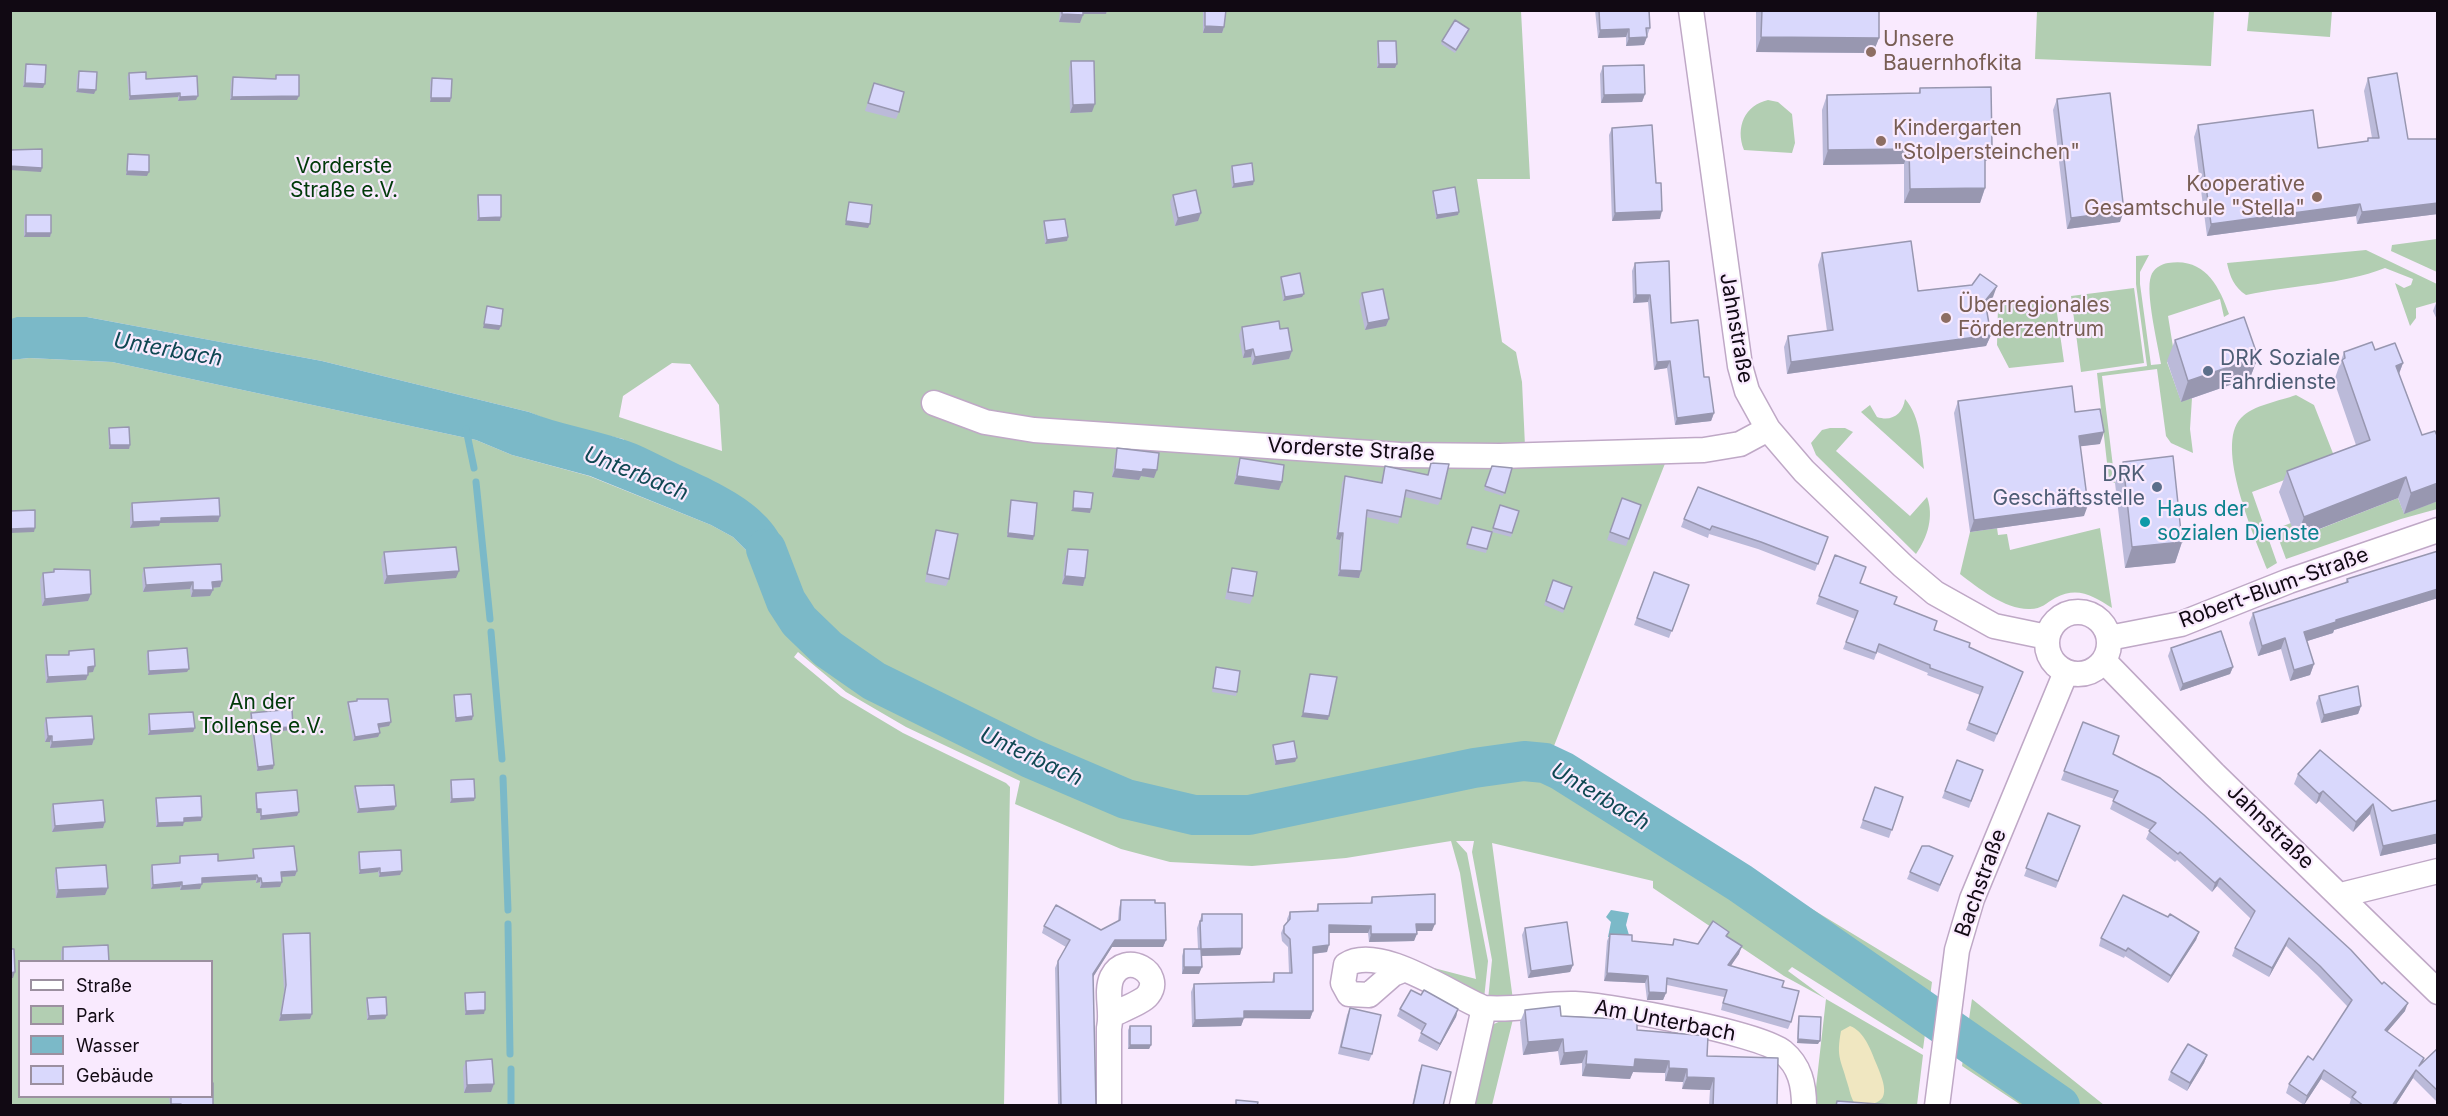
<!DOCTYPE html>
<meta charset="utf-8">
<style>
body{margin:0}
#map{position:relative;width:2448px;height:1116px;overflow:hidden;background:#f9eafe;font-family:Inter,sans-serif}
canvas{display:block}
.frame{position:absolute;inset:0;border:12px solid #110913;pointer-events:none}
.legend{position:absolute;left:18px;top:960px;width:195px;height:138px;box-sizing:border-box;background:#f9eafe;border:2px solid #9c90a0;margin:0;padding:8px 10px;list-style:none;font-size:18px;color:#110913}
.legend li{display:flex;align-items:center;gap:12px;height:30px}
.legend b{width:30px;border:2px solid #9c90a0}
</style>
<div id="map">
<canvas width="2448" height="1116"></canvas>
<div class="frame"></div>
<ul class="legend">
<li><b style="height:8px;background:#fff"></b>Straße</li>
<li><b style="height:16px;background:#b2ceb2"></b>Park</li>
<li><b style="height:16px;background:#7bb9c8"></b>Wasser</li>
<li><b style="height:16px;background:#d9d8fc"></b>Gebäude</li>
</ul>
</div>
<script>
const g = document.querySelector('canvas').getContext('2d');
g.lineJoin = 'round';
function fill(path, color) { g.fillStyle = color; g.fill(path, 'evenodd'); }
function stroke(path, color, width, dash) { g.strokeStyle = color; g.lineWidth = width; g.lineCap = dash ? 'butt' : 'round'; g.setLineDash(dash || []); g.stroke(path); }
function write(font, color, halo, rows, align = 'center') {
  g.font = font + ' Inter,sans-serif'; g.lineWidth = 4.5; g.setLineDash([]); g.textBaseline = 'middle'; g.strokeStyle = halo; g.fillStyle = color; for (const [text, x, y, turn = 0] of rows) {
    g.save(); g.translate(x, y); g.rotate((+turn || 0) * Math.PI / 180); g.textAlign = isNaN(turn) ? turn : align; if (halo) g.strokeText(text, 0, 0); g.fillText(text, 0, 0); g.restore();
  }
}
const green = new Path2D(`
 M 11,11 L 1521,11 L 1530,179 L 1477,179 L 1502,342 L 1516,352 L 1522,382 L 1525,446 L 1666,461 L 1552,751 L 1932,982 L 1923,1049 L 1792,967 L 1788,971 L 1826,999 L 1923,1055 L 1917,1105 L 1814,1105 L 1826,999 L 1784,976 L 1653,888 L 1653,881 L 1492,843 L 1513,1000 L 1488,1000 L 1492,960 L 1472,852 L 1474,841 L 1456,841 L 1467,853 L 1488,961 L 1484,999 L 1434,974 L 1434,968 L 1476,979 L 1460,873 L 1451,841 L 1346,858 L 1252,866 L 1170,862 L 1121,849 L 1015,804 L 1020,781 L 906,727 L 846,692 L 798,652 L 794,657 L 841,696 L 903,733 L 1006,783 L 1010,787 L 1004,1105 L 11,1105 L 10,360 L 29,358 L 112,362 L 476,440 L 512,455 L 589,476 L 711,525 L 733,537 L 746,550 L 771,590 L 791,580 L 623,439 L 561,425 L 529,412 L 322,361 L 87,317 L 11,319 ZM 672,363 L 690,364 L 719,405 L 722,451 L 619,417 L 623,396 ZM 20,962 L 212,962 L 212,1096 L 20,1096 Z
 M 2037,11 L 2214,11 L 2211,66 L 2035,59 Z
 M 2249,11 L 2332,11 L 2330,37 L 2247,31 Z
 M 1768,100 L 1778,102 L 1792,114 L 1795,143 L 1792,153 L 1744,150 C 1735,127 1745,105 1768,100 Z
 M 2437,239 L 2437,272 L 2391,251 L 2392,245 Z
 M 2366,250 L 2437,284 L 2437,302 L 2416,308 L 2416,318 L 2410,326 L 2395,283 L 2404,288 L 2411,285 L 2413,279 L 2385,268 C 2341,285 2292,285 2246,295 C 2234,287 2230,277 2227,263 Z
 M 2149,255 L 2140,272 L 2140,284 L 2151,365 L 2161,364 C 2158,345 2145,292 2151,276 C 2153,269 2161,264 2168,263 C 2204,257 2219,285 2229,314 L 2224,317 L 2220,299 L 2168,316 L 2175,359 L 2167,362 L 2181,401 L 2192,398 L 2190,429 L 2193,453 L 2171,443 L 2166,436 L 2157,369 L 2102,376 L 2115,483 L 2109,481 L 2097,373 L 2147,366 L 2136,284 L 2136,256 Z
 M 2134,288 L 2144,363 L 2081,372 L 2071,296 Z
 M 2055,299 L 2064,362 L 2009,368 L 1997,345 L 1998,306 Z
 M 2296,395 L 2314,405 L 2336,461 L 2252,492 L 2277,563 L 2267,569 C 2255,538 2214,446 2241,418 C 2253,405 2280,401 2296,395 Z
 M 1905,399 C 1921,417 1921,446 1924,469 L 1861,412 L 1870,405 L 1877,417 C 1892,422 1903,414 1905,399 Z
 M 1830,428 L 1845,428 L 1853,432 L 1836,451 L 1910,516 L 1927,497 C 1934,516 1928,537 1916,554 L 1816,455 L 1811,443 L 1822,430 Z
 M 2398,498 L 2404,513 L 2437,501 L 2437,509 L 2401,519 L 2286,559 L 2275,529 L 2291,523 L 2297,538 Z
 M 1997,528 L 1998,535 L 2007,534 L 2010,550 L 2100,528 L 2112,608 C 2093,596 2078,586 2055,598 C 2046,603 2042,609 2030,609 C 2006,610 1978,588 1960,574 L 1970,532 Z
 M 1972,999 L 2104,1105 L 2021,1105 L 1962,1066 Z
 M 1514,1015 L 1492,1105 L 1471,1106 L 1488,1031 L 1494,1024 Z`);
const sand = new Path2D(`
 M 1850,1026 C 1864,1031 1871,1050 1876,1063 C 1886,1087 1894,1108 1855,1104 C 1850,1096 1850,1091 1847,1082 C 1841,1059 1836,1058 1841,1031 Z`);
const water = new Path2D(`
 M 17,317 L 87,317 L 322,361 L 529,412 C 560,424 590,429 622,439 C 642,445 661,456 680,465 C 740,492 806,523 786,601 L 771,590 L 746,550 L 733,537 L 711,525 L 590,476 L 512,455 L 476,440 L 112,362 L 29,358 L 11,360 L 11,319 Z
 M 1611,910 L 1629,913 L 1626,925 L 1629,935 L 1627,939 L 1608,937 L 1611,922 L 1606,917 Z`);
const stream = new Path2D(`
 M 466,429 L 474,468
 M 476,482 L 490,619
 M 491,632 L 502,759
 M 503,778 L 508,910
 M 508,924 L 510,1054
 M 511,1069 L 511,1106`);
const river = new Path2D(`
 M 766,549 L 786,601 L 799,621 L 828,649 L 874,681 L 1030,758 L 1126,799 L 1194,815 L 1249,815 L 1474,768 L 1524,761 L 1545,763 L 1562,771 L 1740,883 L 2060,1106`);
const minor = new Path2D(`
 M 1691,10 L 1740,366 L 1747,391 L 1768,429 L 1804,471 L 1903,566 L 1935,593 L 1994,626 L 2047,637
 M 934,403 L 985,422 L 1034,430 L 1400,455 L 1500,456 L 1704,450 L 1740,444 L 1768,429
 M2047 643a31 31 0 1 1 62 0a31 31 0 1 1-62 0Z
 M 2109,638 L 2181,624 L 2289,581 L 2438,530
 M 2104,661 L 2214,774 L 2438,992
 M 2341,895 L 2438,871
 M 1403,970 L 1393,974 L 1369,995 L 1349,994 L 1343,983 L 1346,965 C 1379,943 1453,996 1484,1008 L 1462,1106
 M 1484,1008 C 1515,1011 1544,1003 1575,1004 C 1610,1005 1759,1033 1783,1052 C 1800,1066 1804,1085 1804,1106
 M 1109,1106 L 1109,1028 C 1113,1012 1105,992 1112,977 C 1125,950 1165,973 1148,995 C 1143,1002 1121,1010 1112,1015
 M 1937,1106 L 1957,950 L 1972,899 L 2066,672`);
const wall = new Path2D(`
 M 1060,10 L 1107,10 L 1106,14 L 1083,14 L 1080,23 L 1059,22 Z
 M 1203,10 L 1242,10 L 1226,11 L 1224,27 L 1222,33 L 1203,33 Z
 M 1595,10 L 1649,10 L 1650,28 L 1644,45 L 1626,46 L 1626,37 L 1598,38 Z
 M 1756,10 L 1879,10 L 1879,38 L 1873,53 L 1756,52 Z
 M 1469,29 L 1468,33 L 1455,53 L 1441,44 L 1442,41 Z
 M 1378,41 L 1397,64 L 1395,68 L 1377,68 L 1377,45 Z
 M 1071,61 L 1092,112 L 1070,113 L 1069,69 Z
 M 26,64 L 43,88 L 23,87 L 25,67 Z
 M 1603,66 L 1645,94 L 1642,102 L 1601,103 L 1600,74 Z
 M 79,71 L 94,94 L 76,92 L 77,75 Z
 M 129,73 L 146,79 L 196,100 L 178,101 L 178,97 L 129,100 L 127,77 Z
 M 276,75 L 297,100 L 230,100 L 231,81 L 233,77 L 275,79 Z
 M 432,78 L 451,98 L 450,102 L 430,102 L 430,82 Z
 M 2368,78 L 2408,139 L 2438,139 L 2438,214 L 2357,224 L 2356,216 L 2207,236 L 2194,137 L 2198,125 L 2318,148 L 2367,141 L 2368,138 L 2372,138 L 2364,91 Z
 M 874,83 L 899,112 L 896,119 L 865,111 Z
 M 1920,88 L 1987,161 L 1985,161 L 1985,188 L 1980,203 L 1904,203 L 1904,164 L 1823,165 L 1822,110 L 1827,95 L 1918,94 Z
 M 2057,99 L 2120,222 L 2067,229 L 2053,110 Z
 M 1612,128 L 1656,183 L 1660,219 L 1612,221 L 1609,135 Z
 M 128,154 L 147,176 L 126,175 L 127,158 Z
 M 1232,166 L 1253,185 L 1232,188 L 1230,170 Z
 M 1433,191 L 1458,215 L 1436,219 L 1432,195 Z
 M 478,195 L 501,217 L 500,221 L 477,221 L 477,199 Z
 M 1173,195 L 1198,221 L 1175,226 L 1170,202 Z
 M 26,215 L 51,233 L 50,237 L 24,237 L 24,219 Z
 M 1044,221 L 1068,237 L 1067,241 L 1045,244 L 1043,225 Z
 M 1822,253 L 1918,291 L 1993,297 L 1986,306 L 1991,335 L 1986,346 L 1787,374 L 1784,347 L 1788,336 L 1827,331 L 1818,265 Z
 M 1635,263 L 1704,377 L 1714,413 L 1711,421 L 1675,425 L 1667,368 L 1654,370 L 1648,302 L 1633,303 L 1632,271 Z
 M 1281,277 L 1302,297 L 1283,301 L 1280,281 Z
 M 1362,293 L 1389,319 L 1386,326 L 1365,330 L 1359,301 Z
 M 2436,303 L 2438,303 L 2438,322 L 2433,311 Z
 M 1242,327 L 1280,329 L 1292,351 L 1289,359 L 1252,365 L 1251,357 L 1243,358 L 1239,335 Z
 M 2175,340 L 2258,357 L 2250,378 L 2181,402 L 2167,361 Z
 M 2375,350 L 2403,363 L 2399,374 L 2422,435 L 2438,438 L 2438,501 L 2404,514 L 2398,498 L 2296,538 L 2279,492 L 2287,471 L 2356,445 L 2334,381 L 2344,352 Z
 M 1958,401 L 2075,412 L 2100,444 L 2080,446 L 2084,516 L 1970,532 L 1954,413 Z
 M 109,428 L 130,445 L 129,449 L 109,449 L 108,431 Z
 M 1117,448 L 1154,478 L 1141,476 L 1139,480 L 1112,477 L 1115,456 Z
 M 1240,458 L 1279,490 L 1234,484 L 1237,466 Z
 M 2123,462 L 2182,542 L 2175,563 L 2125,568 L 2115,483 Z
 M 1431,463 L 1441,499 L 1438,505 L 1405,497 L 1398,524 L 1366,517 L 1361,571 L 1359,578 L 1338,576 L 1340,540 L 1336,539 L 1342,483 L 1345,476 L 1381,482 L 1385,466 L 1428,475 Z
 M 1492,466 L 1512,468 L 1503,496 L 1484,490 Z
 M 1622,498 L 1641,505 L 1626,546 L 1607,540 Z
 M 1011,500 L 1034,536 L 1033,540 L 1007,537 L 1010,504 Z
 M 132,503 L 220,516 L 218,522 L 160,523 L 159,526 L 130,528 L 130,509 Z
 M 1500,505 L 1519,511 L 1511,537 L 1492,532 Z
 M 1684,519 L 1828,537 L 1815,571 L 1758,549 L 1709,534 L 1708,538 L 1681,527 Z
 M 1472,527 L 1492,532 L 1486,553 L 1466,548 Z
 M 936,530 L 949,579 L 946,586 L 925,582 L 933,538 Z
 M 1068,549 L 1085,578 L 1083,586 L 1062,584 L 1065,557 Z
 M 2438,551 L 2438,598 L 2334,630 L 2333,633 L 2307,641 L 2314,664 L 2310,675 L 2290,681 L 2281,649 L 2258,656 L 2249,623 L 2253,613 L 2345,583 L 2347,579 Z
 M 384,552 L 456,578 L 384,584 L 381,560 Z
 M 1835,555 L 1860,583 L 1894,604 L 1934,630 L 1969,647 L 2020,680 L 1994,742 L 1966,730 L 1980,695 L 1927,675 L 1928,673 L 1877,652 L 1874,660 L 1843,649 L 1855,619 L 1816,604 Z
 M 144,568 L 222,581 L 220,587 L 213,588 L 210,596 L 191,597 L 190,589 L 143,592 L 142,575 Z
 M 1232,568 L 1253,596 L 1250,604 L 1225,599 L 1230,575 Z
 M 54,569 L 91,594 L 88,601 L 42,606 L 40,580 L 43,573 L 52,572 Z
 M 1654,572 L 1689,585 L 1669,638 L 1634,625 Z
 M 1553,580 L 1572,587 L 1563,613 L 1544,605 Z
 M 2171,648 L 2233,667 L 2230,674 L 2180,691 L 2168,656 Z
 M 69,651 L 95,666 L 93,672 L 88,672 L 86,680 L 46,683 L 44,661 L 46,655 L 67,655 Z
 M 148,651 L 187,672 L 148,675 L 146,655 Z
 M 1216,667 L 1237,692 L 1236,696 L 1212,692 Z
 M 454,695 L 473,716 L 472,720 L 455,722 L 453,699 Z
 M 2319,696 L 2361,706 L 2358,714 L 2321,723 L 2316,703 Z
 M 357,699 L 391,722 L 389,726 L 379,728 L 380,733 L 378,737 L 353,741 L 347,705 L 348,702 L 356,701 Z
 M 251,713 L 292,730 L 270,732 L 273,769 L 257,771 L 250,717 Z
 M 149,714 L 195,728 L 193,732 L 148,735 L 148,718 Z
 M 46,718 L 94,739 L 92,745 L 50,748 L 50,742 L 45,742 L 44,724 Z
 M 2083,722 L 2113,754 L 2405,1011 L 2387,1032 L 2424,1058 L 2423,1062 L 2438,1048 L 2438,1103 L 2413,1078 L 2395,1106 L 2349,1106 L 2351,1099 L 2321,1079 L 2304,1105 L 2286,1093 L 2289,1084 L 2313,1060 L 2348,1007 L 2317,975 L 2286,946 L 2269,977 L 2232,956 L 2235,948 L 2251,919 L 2217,886 L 2212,892 L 2177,860 L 2175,862 L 2146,839 L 2150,830 L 2110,809 L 2114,799 L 2061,780 Z
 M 1273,745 L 1295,762 L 1275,765 L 1272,749 Z
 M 1957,760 L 1983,770 L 1969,808 L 1942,798 Z
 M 2298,774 L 2392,811 L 2438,800 L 2438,843 L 2380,856 L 2370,814 L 2353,832 L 2319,801 L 2316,804 L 2294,784 Z
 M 451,780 L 474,801 L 450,803 L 450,784 Z
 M 355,786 L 394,810 L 357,813 L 353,790 Z
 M 1875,787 L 1903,797 L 1889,838 L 1860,828 Z
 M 256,793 L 299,812 L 297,816 L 260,820 L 260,813 L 256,813 L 255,796 Z
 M 156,798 L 202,817 L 201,821 L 184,822 L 183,826 L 156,827 L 155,802 Z
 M 53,804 L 105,822 L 103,828 L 52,832 L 51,809 Z
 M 2048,813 L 2080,826 L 2056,888 L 2024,876 Z
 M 253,849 L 297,871 L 295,876 L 281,877 L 280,887 L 260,888 L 260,882 L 256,883 L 256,880 L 202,883 L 200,889 L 180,890 L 180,887 L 151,889 L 150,870 L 152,865 L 178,863 L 180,856 L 218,861 L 252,858 L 252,854 Z
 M 359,852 L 400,875 L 379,877 L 378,872 L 359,874 L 357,856 Z
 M 1950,863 L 1938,892 L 1907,879 L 1910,872 Z
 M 56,868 L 108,888 L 105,895 L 56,898 L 54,875 Z
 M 1372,897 L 1432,931 L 1417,931 L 1414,941 L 1369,942 L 1368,933 L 1329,933 L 1327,952 L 1313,954 L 1313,1011 L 1310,1019 L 1244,1018 L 1241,1026 L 1192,1027 L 1191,992 L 1194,984 L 1272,982 L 1274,973 L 1289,973 L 1288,947 L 1282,941 L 1281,933 L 1284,926 L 1287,922 L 1287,919 L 1290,912 L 1316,911 L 1318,904 L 1370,903 Z
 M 1121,900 L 1155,903 L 1166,940 L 1163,947 L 1112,947 L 1093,977 L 1096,1106 L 1058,1106 L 1055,968 L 1058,961 L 1066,947 L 1042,933 L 1044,926 L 1101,930 L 1118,921 L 1119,908 Z
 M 1202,914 L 1242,948 L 1240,955 L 1202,956 L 1199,974 L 1182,974 L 1182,956 L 1184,949 L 1198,949 L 1197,928 Z
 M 1525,928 L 1573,965 L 1570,972 L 1528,978 L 1522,935 Z
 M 2199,932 L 2196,940 L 2168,983 L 2125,956 L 2124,958 L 2099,946 L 2101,938 Z
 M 283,934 L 312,1014 L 310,1019 L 279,1021 L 284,991 L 281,940 Z
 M 1610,934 L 1632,941 L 1672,945 L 1674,939 L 1698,944 L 1727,937 L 1739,954 L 1730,966 L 1782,987 L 1791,1022 L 1788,1029 L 1721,1010 L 1724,997 L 1667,985 L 1666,993 L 1663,1000 L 1647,1000 L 1645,983 L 1604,981 L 1607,941 Z
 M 63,947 L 109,962 L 61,962 L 61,952 Z
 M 465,993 L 484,1014 L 465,1015 L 464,997 Z
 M 1421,995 L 1458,1009 L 1456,1017 L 1437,1051 L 1418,1041 L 1422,1031 L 1397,1016 L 1400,1009 Z
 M 367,998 L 385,1019 L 367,1020 L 366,1002 Z
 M 1350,1008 L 1372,1054 L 1369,1061 L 1338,1054 L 1347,1015 Z
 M 1525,1010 L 1637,1030 L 1707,1056 L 1777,1106 L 1709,1106 L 1710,1090 L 1682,1089 L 1683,1082 L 1665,1081 L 1665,1073 L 1633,1072 L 1630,1079 L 1582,1076 L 1582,1063 L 1560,1065 L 1558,1051 L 1523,1055 L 1520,1022 Z
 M 1799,1016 L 1818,1044 L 1797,1043 L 1798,1020 Z
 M 1130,1026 L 1151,1045 L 1149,1049 L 1128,1049 L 1128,1030 Z
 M 2207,1055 L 2204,1063 L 2187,1091 L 2168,1080 L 2171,1072 Z
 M 466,1061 L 494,1084 L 491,1092 L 464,1093 L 463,1068 Z
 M 1422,1065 L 1443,1106 L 1412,1106 L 1419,1073 Z
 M 169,1096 L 212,1096 L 213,1106 L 170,1106 Z`);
const shadedWall = new Path2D(`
 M 1082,10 L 1107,10 L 1106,14 L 1081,14 Z
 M 1062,14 L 1083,15 L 1080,23 L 1059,22 Z
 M 1205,26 L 1224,27 L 1222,33 L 1203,33 Z
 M 1629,29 L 1626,37 L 1598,38 L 1600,30 Z
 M 1647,37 L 1644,45 L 1626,46 L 1629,38 Z
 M 1761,37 L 1879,38 L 1873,53 L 1756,52 Z
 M 1379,64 L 1397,64 L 1395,68 L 1377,68 Z
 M 25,83 L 45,84 L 43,88 L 23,87 Z
 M 78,89 L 96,90 L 94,94 L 76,92 Z
 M 180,93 L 178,97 L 129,100 L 130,96 Z
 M 1645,94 L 1642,102 L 1601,103 L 1604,95 Z
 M 198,96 L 196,100 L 178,101 L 180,97 Z
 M 299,96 L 297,100 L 230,100 L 232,97 Z
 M 431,98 L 451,98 L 450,102 L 430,102 Z
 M 1095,104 L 1092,112 L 1070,113 L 1073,105 Z
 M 1985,146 L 1992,146 L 1987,161 L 1979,161 Z
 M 1909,149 L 1904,164 L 1823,165 L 1828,150 Z
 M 10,166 L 42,168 L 41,172 L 10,170 Z
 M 127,171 L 149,172 L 147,176 L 126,175 Z
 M 1254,181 L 1253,185 L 1232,188 L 1234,184 Z
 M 1985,188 L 1980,203 L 1904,203 L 1910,189 Z
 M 2438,203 L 2438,214 L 2357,224 L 2362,212 Z
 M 2360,204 L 2356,216 L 2207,236 L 2211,224 Z
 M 1662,211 L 1660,219 L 1612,221 L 1615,213 Z
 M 2124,211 L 2120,222 L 2067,229 L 2071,218 Z
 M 1459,212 L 1458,215 L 1436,219 L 1437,215 Z
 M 1201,213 L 1198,221 L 1175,226 L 1178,218 Z
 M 501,217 L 500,221 L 477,221 L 479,218 Z
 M 846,221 L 870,224 L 868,228 L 845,225 Z
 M 26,233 L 51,233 L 50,237 L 24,237 Z
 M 1068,237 L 1067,241 L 1045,244 L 1047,240 Z
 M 1997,286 L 1993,297 L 1981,312 L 1985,301 Z
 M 1304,294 L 1302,297 L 1283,301 L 1285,297 Z
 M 1636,295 L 1650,295 L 1648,302 L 1633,303 Z
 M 1389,319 L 1386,326 L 1365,330 L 1368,323 Z
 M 484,324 L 501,326 L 499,330 L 483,328 Z
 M 1991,335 L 1986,346 L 1787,374 L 1791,362 Z
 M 1253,349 L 1251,357 L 1243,358 L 1245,351 Z
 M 1292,351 L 1289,359 L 1252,365 L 1255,357 Z
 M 2258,357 L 2250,378 L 2181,402 L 2188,381 Z
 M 1670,361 L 1667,368 L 1654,370 L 1657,362 Z
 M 2403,363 L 2395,384 L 2396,366 Z
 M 1714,413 L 1711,421 L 1675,425 L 1677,418 Z
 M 2104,432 L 2100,444 L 2075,447 L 2079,436 Z
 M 110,445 L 130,445 L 129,449 L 109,449 Z
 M 1115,469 L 1143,469 L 1157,470 L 1154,478 L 1141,476 L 1139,480 L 1112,477 Z
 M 1237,476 L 1282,482 L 1279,490 L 1234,484 Z
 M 2406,477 L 2398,498 L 2296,538 L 2304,517 Z
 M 2438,483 L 2438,501 L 2404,514 L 2411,493 Z
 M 2088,505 L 2084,516 L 1970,532 L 1974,520 Z
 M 1073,508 L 1091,509 L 1090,513 L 1071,511 Z
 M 220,516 L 218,522 L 160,523 L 159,526 L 130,528 L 133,522 L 161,518 Z
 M 35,528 L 34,532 L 10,533 L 11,529 Z
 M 1008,533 L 1034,536 L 1033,540 L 1007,537 Z
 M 1338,533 L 1343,533 L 1340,540 L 1336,539 Z
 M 2182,542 L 2175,563 L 2125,568 L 2132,547 Z
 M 1340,570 L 1361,571 L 1359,578 L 1338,576 Z
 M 459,571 L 456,578 L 384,584 L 387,576 Z
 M 1065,576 L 1085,578 L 1083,586 L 1062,584 Z
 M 222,581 L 220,587 L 210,588 L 212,582 Z
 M 193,582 L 190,589 L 143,592 L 146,585 Z
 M 2438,589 L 2438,598 L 2334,630 L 2333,633 L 2301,643 L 2304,632 L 2336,620 Z
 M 193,590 L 213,590 L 210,596 L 191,597 Z
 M 91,594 L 88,601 L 42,606 L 45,599 Z
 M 2285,638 L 2281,649 L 2258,656 L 2262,646 Z
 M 2314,664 L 2310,675 L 2290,681 L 2294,670 Z
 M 95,666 L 93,672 L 86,673 L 88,667 Z
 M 2233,667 L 2230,674 L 2180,691 L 2183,684 Z
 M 189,669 L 187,672 L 148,675 L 149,671 Z
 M 88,675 L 86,680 L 46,683 L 48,677 Z
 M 2361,706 L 2358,714 L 2321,723 L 2324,715 Z
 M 1303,713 L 1329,716 L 1328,720 L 1301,717 Z
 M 473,716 L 472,720 L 455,722 L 456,718 Z
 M 391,722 L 389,726 L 377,728 L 378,724 Z
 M 293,727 L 292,730 L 268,732 L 270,728 Z
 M 195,728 L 193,732 L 148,735 L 150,731 Z
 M 380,733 L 378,737 L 353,741 L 355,737 Z
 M 48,736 L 52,736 L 50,742 L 45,742 Z
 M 94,739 L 92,745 L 50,748 L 52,742 Z
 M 1297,758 L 1295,762 L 1275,765 L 1276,761 Z
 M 274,765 L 273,769 L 257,771 L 258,767 Z
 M 2323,791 L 2319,801 L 2316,804 L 2319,794 Z
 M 475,798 L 474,801 L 450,803 L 452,799 Z
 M 2373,804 L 2370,814 L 2353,832 L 2356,822 Z
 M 396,806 L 394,810 L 357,813 L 359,809 Z
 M 257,809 L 261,809 L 260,813 L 256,813 Z
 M 299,812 L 297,816 L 260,820 L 261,816 Z
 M 202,817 L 201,821 L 184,822 L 183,826 L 156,827 L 158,823 L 184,818 Z
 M 105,822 L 103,828 L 52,832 L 55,826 Z
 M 2438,834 L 2438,843 L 2380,856 L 2383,846 Z
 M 380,868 L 378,872 L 359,874 L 360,870 Z
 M 297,871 L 295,876 L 279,877 L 281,872 Z
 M 402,871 L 400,875 L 379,877 L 380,873 Z
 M 257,875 L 256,880 L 200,883 L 202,878 Z
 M 258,878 L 261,878 L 260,882 L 256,883 Z
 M 2220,878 L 2217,886 L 2212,892 L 2215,883 Z
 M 182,882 L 180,887 L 151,889 L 153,885 Z
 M 282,882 L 280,887 L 260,888 L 262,883 Z
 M 202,884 L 200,889 L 180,890 L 182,886 Z
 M 108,888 L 105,895 L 56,898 L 58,890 Z
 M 1416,924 L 1435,924 L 1432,931 L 1414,931 Z
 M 1329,925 L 1371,926 L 1368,933 L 1326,933 Z
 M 2199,932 L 2196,940 L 2168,983 L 2171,976 Z
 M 1371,934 L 1417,934 L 1414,941 L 1369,942 Z
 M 2289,938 L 2286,946 L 2269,977 L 2272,968 Z
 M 1115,940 L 1166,940 L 1163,947 L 1112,947 L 1090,982 L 1093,974 Z
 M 1329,945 L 1327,952 L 1311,954 L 1313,947 Z
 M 1742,946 L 1739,954 L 1726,973 L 1728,965 Z
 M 1242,948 L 1240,955 L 1199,956 L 1201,949 Z
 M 1573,965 L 1570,972 L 1528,978 L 1531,971 Z
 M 1184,967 L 1202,967 L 1199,974 L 1182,974 Z
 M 15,972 L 13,978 L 10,978 L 10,973 Z
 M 1607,973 L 1648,976 L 1645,983 L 1604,981 Z
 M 1649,992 L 1666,993 L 1663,1000 L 1647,1000 Z
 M 2408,1003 L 2405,1011 L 2381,1039 L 2385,1030 Z
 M 1458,1009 L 1456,1017 L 1437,1051 L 1440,1044 Z
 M 485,1010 L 484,1014 L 465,1015 L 466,1011 Z
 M 1244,1011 L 1313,1011 L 1310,1019 L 1241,1018 Z
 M 312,1014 L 310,1019 L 279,1021 L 281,1015 Z
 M 387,1015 L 385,1019 L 367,1020 L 369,1016 Z
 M 1244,1018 L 1241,1026 L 1192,1027 L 1195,1020 Z
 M 1563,1039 L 1558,1051 L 1523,1055 L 1528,1042 Z
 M 1798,1039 L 1820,1041 L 1818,1044 L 1797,1043 Z
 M 1130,1045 L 1151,1045 L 1149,1049 L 1128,1049 Z
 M 1587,1051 L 1582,1063 L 1560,1065 L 1564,1053 Z
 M 2207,1055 L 2204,1063 L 2187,1091 L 2190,1083 Z
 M 1635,1059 L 1669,1061 L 1665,1073 L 1633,1072 L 1630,1079 L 1582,1076 L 1586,1064 Z
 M 1669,1068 L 1687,1069 L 1683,1082 L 1665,1081 Z
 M 2324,1070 L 2321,1079 L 2304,1105 L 2307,1096 Z
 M 2416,1070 L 2413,1078 L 2395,1106 L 2392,1106 Z
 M 1687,1077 L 1714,1078 L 1710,1090 L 1682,1089 Z
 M 494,1084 L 491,1092 L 464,1093 L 467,1085 Z`);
const building = new Path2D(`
 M 1062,10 L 1083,10 L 1083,15 L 1062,14 Z
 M 1205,10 L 1226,10 L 1224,27 L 1205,26 Z
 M 1599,10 L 1649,10 L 1650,28 L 1646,28 L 1647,37 L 1629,38 L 1629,29 L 1600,30 Z
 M 1762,10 L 1879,10 L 1879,38 L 1761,37 Z
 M 1455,20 L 1469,29 L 1456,50 L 1442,41 Z
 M 1378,41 L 1396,41 L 1397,64 L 1379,64 Z
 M 1071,61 L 1094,61 L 1095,104 L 1073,105 Z
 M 26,64 L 46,65 L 45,84 L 25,83 Z
 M 1644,65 L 1645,94 L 1604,95 L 1603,66 Z
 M 79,71 L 97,72 L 96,90 L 78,89 Z
 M 146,72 L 146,79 L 197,76 L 198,96 L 180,97 L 180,93 L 130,96 L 129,73 Z
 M 2397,73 L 2408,139 L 2438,139 L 2438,203 L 2362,212 L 2360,204 L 2211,224 L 2198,125 L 2313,110 L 2318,148 L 2368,141 L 2368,138 L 2379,138 L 2368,78 Z
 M 276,75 L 299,75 L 299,96 L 232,97 L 233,77 L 276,79 Z
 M 432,78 L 452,79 L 451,98 L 431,98 Z
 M 874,83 L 904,92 L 899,112 L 868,103 Z
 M 1991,87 L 1992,146 L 1985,146 L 1985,188 L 1910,189 L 1909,149 L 1828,150 L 1827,95 L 1920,93 L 1920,88 Z
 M 2110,93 L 2124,211 L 2071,218 L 2057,99 Z
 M 1652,125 L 1656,183 L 1661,183 L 1662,211 L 1615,213 L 1612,128 Z
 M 42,149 L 42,168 L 10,166 L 10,150 Z
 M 128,154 L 149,155 L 149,172 L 127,171 Z
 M 1252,163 L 1254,181 L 1234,184 L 1232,166 Z
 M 1455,187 L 1459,212 L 1437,215 L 1433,191 Z
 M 1196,190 L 1201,213 L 1178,218 L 1173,195 Z
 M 478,195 L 501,195 L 501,217 L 479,218 Z
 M 849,202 L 872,205 L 870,224 L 846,221 Z
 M 26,215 L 51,215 L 51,233 L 26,233 Z
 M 1065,219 L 1068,237 L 1047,240 L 1044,221 Z
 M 1911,241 L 1918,291 L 1972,285 L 1980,274 L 1997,286 L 1985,301 L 1991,335 L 1791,362 L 1788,336 L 1833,330 L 1822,253 Z
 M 1669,261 L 1671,323 L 1698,320 L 1704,377 L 1709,377 L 1714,413 L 1677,418 L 1670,361 L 1657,362 L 1650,295 L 1636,295 L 1635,263 Z
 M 1300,273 L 1304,294 L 1285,297 L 1281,277 Z
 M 1383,289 L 1389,319 L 1368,323 L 1362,293 Z
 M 487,306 L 503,309 L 501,326 L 484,324 Z
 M 2244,317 L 2258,357 L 2188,381 L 2175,340 Z
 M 1279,321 L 1280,329 L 1288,328 L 1292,351 L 1255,357 L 1253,349 L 1245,351 L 1242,327 Z
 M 2372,342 L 2375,350 L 2395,343 L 2403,363 L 2396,366 L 2422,435 L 2435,431 L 2438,438 L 2438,483 L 2411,493 L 2406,477 L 2304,517 L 2287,471 L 2370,440 L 2342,360 L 2345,358 L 2344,352 Z
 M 2072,386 L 2075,412 L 2100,409 L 2104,432 L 2079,436 L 2088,505 L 1974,520 L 1958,401 Z
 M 129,427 L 130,445 L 110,445 L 109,428 Z
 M 1117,448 L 1159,453 L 1157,470 L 1143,469 L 1142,472 L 1115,469 Z
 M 2173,456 L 2182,542 L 2132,547 L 2123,462 Z
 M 1240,458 L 1284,465 L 1282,482 L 1237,476 Z
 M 1431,463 L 1449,464 L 1441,499 L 1406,490 L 1401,517 L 1367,510 L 1361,571 L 1340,570 L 1343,533 L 1338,533 L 1345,476 L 1382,483 L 1385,466 L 1428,475 Z
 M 1492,466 L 1512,468 L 1505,493 L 1485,486 Z
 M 1698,487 L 1828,537 L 1818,564 L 1761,542 L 1712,526 L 1710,530 L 1684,519 Z
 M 1074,491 L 1093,493 L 1091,509 L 1073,508 Z
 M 219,498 L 220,516 L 161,518 L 161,521 L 133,522 L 132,503 Z
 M 1622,498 L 1641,505 L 1629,539 L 1610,532 Z
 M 1011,500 L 1037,503 L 1034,536 L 1008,533 Z
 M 1500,505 L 1519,511 L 1512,533 L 1493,528 Z
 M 35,510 L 35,528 L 11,529 L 10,511 Z
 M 1472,527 L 1492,532 L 1487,549 L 1467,544 Z
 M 936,530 L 958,534 L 949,579 L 927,574 Z
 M 456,547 L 459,571 L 387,576 L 384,552 Z
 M 1068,549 L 1088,550 L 1085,578 L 1065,576 Z
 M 2438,551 L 2438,589 L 2336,620 L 2336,622 L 2304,632 L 2314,664 L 2294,670 L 2285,638 L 2262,646 L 2253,613 L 2348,582 L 2347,579 Z
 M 1835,555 L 1866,567 L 1860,583 L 1897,597 L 1894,604 L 1937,621 L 1934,630 L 1970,643 L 1969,647 L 2023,672 L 1997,734 L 1969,723 L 1983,687 L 1930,668 L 1930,665 L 1879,644 L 1876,653 L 1846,642 L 1858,611 L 1819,596 Z
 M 221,564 L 222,581 L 212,582 L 213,590 L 193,590 L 193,582 L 146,585 L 144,568 Z
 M 1232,568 L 1257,572 L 1253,596 L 1228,592 Z
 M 54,569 L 90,570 L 91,594 L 45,599 L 43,573 L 54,572 Z
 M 1654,572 L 1689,585 L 1672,631 L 1637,618 Z
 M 1553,580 L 1572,587 L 1564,609 L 1546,601 Z
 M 2221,631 L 2233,667 L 2183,684 L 2171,648 Z
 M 187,648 L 189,669 L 149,671 L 148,651 Z
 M 94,649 L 95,666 L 88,667 L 88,675 L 48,677 L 46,655 L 69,655 L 69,651 Z
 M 1216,667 L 1240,671 L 1237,692 L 1213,688 Z
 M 1310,674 L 1337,677 L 1329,716 L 1303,713 Z
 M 2358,686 L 2361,706 L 2324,715 L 2319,696 Z
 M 471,694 L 473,716 L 456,718 L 454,695 Z
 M 357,699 L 388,699 L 391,722 L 378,724 L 380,733 L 355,737 L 348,702 L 357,701 Z
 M 292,709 L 293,727 L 270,728 L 274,765 L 258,767 L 251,713 Z
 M 193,712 L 195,728 L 150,731 L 149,714 Z
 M 92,716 L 94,739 L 52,742 L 52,736 L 48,736 L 46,718 Z
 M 2083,722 L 2119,736 L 2113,754 L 2160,778 L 2204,815 L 2351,950 L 2382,984 L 2384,982 L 2408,1003 L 2385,1030 L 2424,1058 L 2419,1066 L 2438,1048 L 2438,1091 L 2416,1070 L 2392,1106 L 2364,1106 L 2352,1097 L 2356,1092 L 2324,1070 L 2307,1096 L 2289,1084 L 2308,1056 L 2313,1060 L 2352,1000 L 2320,966 L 2289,938 L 2272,968 L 2235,948 L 2255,911 L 2220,878 L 2215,883 L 2180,852 L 2178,854 L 2149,831 L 2156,823 L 2113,801 L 2118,791 L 2064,771 Z
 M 1294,741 L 1297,758 L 1276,761 L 1273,745 Z
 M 2320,750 L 2392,811 L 2438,800 L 2438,834 L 2383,846 L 2373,804 L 2356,822 L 2323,791 L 2319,794 L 2298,774 Z
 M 1957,760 L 1983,770 L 1971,801 L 1945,791 Z
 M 474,779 L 475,798 L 452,799 L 451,780 Z
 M 394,785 L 396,806 L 359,809 L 355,786 Z
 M 1875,787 L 1903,797 L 1892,830 L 1863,820 Z
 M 297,790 L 299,812 L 261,816 L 261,809 L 257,809 L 256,793 Z
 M 201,796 L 202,817 L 184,818 L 184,822 L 158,823 L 156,798 Z
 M 103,800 L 105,822 L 55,826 L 53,804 Z
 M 2048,813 L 2080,826 L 2058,881 L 2026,868 Z
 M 294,846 L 297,871 L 281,872 L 282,882 L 262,883 L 261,878 L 258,878 L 257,875 L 202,878 L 202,884 L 182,886 L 182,882 L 153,885 L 152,865 L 180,863 L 180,856 L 218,854 L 218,861 L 254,858 L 253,849 Z
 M 1922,846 L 1929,846 L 1953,856 L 1940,885 L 1910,872 Z
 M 401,850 L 402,871 L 380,873 L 380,868 L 360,870 L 359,852 Z
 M 106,865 L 108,888 L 58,890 L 56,868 Z
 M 1435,894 L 1435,924 L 1416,924 L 1417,934 L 1371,934 L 1371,926 L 1329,925 L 1329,945 L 1313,947 L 1313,1011 L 1244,1011 L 1244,1018 L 1195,1020 L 1194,984 L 1274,982 L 1274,973 L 1292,973 L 1290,939 L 1284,933 L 1284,926 L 1290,919 L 1290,912 L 1318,911 L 1318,904 L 1372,903 L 1372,897 Z
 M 2123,895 L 2168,917 L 2170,914 L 2199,932 L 2171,976 L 2128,948 L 2126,951 L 2101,938 Z
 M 1121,900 L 1155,900 L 1155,903 L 1165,903 L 1166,940 L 1115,940 L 1093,974 L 1096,1106 L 1061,1106 L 1058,961 L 1070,940 L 1044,926 L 1056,905 L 1101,930 L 1120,920 Z
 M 1202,914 L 1242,914 L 1242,948 L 1201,949 L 1202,967 L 1184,967 L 1184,949 L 1201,949 L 1200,921 L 1202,921 Z
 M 1713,921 L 1729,932 L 1726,936 L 1742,946 L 1728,965 L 1784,981 L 1782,987 L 1799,991 L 1791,1022 L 1723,1003 L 1727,990 L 1667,978 L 1666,993 L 1649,992 L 1648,976 L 1607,973 L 1610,934 L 1632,935 L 1632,941 L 1673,945 L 1674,939 L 1698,944 Z
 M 1567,922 L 1573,965 L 1531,971 L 1525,928 Z
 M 310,933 L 312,1014 L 281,1015 L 286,985 L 283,934 Z
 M 108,945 L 109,962 L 63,962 L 63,947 Z
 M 10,949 L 14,949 L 15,972 L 10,973 Z
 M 1411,990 L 1421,995 L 1424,990 L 1458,1009 L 1440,1044 L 1421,1033 L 1426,1024 L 1400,1009 Z
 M 485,992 L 485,1010 L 466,1011 L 465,993 Z
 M 386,997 L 387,1015 L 369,1016 L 367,998 Z
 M 1560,1006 L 1561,1016 L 1637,1020 L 1637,1030 L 1708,1036 L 1707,1056 L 1778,1058 L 1777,1106 L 1713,1106 L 1714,1078 L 1687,1077 L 1687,1069 L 1669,1068 L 1669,1061 L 1635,1059 L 1634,1067 L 1586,1064 L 1587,1051 L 1564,1053 L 1563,1039 L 1528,1042 L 1525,1010 Z
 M 1350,1008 L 1381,1015 L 1372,1054 L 1341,1047 Z
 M 1799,1016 L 1821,1017 L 1820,1041 L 1798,1039 Z
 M 1130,1026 L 1151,1026 L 1151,1045 L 1130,1045 Z
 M 2188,1044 L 2207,1055 L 2190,1083 L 2171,1072 Z
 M 492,1059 L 494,1084 L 467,1085 L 466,1061 Z
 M 1422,1065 L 1451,1072 L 1443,1106 L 1413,1106 Z
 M 213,1083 L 213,1106 L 181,1106 L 181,1104 L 171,1104 L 171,1096 L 212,1096 L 212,1083 Z
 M 1236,1100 L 1258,1102 L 1257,1106 L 1236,1106 Z
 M 1837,1101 L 1892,1105 L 1892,1106 L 1836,1106 Z`);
const markers = [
 [1871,52,6,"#8d6e63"],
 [1881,141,6,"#8d6e63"],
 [2317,197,6,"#8d6e63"],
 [1946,318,6,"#8d6e63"],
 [2208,371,6,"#5c6f8a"],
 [2157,487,6,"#5c6f8a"],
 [2145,522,6,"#0f9aa8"]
];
const educationNames = [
 ["Unsere",1883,40],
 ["Bauernhofkita",1883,64],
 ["Kindergarten",1893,129],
 ["\"Stolpersteinchen\"",1893,153],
 ["Kooperative",2305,185,"right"],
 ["Gesamtschule \"Stella\"",2305,209,"right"],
 ["Überregionales",1958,306],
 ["Förderzentrum",1958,330]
];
const parkNames = [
 ["Vorderste",344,167],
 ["Straße e.V.",344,191],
 ["An der",262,703],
 ["Tollense e.V.",262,727]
];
const streetNames = [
 ["Jahnstraße",1736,328,80],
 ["Vorderste Straße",1351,450,3],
 ["Robert-Blum-Straße",2274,588,-20],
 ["Jahnstraße",2270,827,44],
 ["Bachstraße",1981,883,-70],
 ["Am Unterbach",1665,1021,11]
];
const serviceNames = [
 ["DRK Soziale",2220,359],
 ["Fahrdienste",2220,383],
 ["DRK",2145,475,"right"],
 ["Geschäftsstelle",2145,499,"right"]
];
const cultureNames = [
 ["Haus der",2157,510],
 ["sozialen Dienste",2157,534]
];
const waterNames = [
 ["Unterbach",168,350,10],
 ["Unterbach",636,474,22],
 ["Unterbach",1031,757,25],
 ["Unterbach",1600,797,31]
];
fill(green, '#b2ceb2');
fill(sand, '#f0e7c1');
fill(water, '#7bb9c8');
stroke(stream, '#7bb9c8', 7);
stroke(river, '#7bb9c8', 40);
stroke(minor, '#bfa8c6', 27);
stroke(minor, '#fff', 24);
fill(wall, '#bbbad9');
fill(shadedWall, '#9897b0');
fill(building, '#d9d8fc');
stroke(building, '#9897b0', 1.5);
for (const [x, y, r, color] of markers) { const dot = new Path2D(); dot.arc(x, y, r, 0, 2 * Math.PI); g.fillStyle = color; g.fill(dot); stroke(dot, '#f9eafe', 2); }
write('21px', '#785e54', '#f9eafe', educationNames, 'left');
write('21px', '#003a09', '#f9eafe', parkNames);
write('21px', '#110913', '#f9eafe', streetNames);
write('21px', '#4e5e75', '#f9eafe', serviceNames, 'left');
write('21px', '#0d838f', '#f9eafe', cultureNames, 'left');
write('italic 22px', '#0f4752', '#f9eafe', waterNames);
</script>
